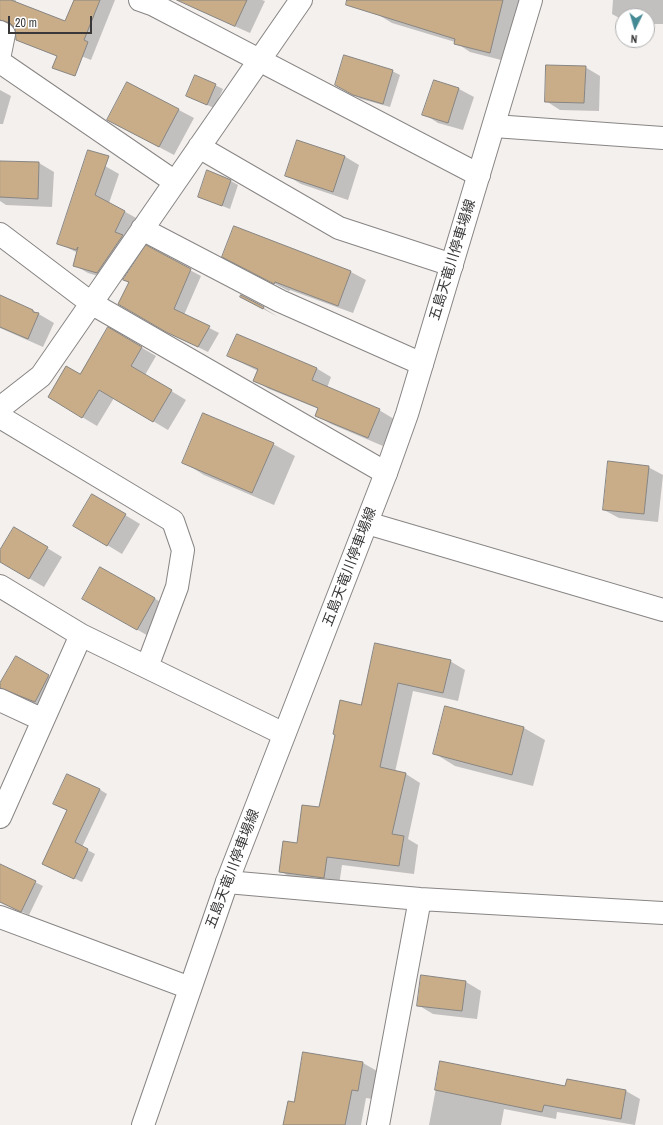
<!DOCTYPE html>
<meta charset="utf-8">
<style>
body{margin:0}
#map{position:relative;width:663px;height:1125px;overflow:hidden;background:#f3f0ee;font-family:"Archivo Narrow",sans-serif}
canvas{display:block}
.north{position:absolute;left:615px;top:8px;width:40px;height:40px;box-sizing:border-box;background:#fff;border:1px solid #b0afaf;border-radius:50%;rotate:185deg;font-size:11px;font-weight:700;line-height:16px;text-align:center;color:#393737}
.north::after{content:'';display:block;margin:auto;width:14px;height:18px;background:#448a95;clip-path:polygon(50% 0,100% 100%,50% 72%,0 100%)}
.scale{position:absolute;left:8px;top:16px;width:84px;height:18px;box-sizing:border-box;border:2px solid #393737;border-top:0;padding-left:5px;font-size:12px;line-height:14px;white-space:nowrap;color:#393737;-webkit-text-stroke:3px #fff;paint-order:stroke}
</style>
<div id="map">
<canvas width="663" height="1125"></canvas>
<div class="north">N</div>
<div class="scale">20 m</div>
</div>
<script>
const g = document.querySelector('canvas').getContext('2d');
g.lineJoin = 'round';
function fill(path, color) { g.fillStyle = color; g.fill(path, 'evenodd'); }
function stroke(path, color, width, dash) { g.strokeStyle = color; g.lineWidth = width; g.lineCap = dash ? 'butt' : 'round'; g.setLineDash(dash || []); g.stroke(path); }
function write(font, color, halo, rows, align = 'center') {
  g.font = font + ' "Archivo Narrow","Noto Sans JP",sans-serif'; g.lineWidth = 4; g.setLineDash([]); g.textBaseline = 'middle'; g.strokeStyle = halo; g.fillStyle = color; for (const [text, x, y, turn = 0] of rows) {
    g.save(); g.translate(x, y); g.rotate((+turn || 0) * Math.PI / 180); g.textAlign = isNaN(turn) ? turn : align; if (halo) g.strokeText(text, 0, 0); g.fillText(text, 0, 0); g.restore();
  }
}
const shadow = new Path2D(`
 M 0,0 L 16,0 L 15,3 L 66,23 L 75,0 L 115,0 L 91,60 L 29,35 L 15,27 L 9,27 L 0,24 Z
 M 184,0 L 262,0 L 265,1 L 250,33 L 198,10 L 183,2 Z
 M 381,0 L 520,0 L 505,61 L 470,52 L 455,42 L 392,23 L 377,14 Z
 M 613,0 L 663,0 L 663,24 L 647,24 L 647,16 L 623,16 L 623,20 L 612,14 Z
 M 585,67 L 600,76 L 599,111 L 560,110 L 546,101 Z
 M 392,71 L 400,75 L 390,107 L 361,99 L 343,89 Z
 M 435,81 L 459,89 L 474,97 L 463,130 L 438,123 L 424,114 Z
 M 128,83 L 194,118 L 174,155 L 123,128 Z
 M 215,85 L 223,89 L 214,108 L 187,96 Z
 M 0,90 L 11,96 L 3,124 L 0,124 Z
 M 344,156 L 359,165 L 348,200 L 301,184 L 286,175 Z
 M 0,162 L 39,163 L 54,172 L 52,207 L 6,205 L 0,201 Z
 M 105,166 L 119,174 L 109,203 L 138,219 L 111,280 L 88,273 L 74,265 L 78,253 L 58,243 Z
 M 231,181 L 238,185 L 230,209 L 199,197 Z
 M 234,227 L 351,272 L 366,280 L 353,313 L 290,290 L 289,291 L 238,265 Z
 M 147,247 L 201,276 L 184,315 L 219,333 L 208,352 L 177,337 L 129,283 L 124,280 Z
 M 0,296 L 32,310 L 54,323 L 43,347 L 0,328 Z
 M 241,296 L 264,308 L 278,317 L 256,305 Z
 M 108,328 L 156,356 L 145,375 L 186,400 L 168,430 L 114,398 L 97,426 L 82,417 Z
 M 228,356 L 316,368 L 331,377 L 327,388 L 379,410 L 394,419 L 383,446 L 331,424 L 316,415 L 319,409 L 269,389 L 254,380 L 258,371 Z
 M 273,444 L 295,456 L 274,505 L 204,475 L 183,462 Z
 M 648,467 L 663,475 L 658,522 L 619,518 L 604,510 Z
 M 92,495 L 140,524 L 122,554 L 74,525 Z
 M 14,528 L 62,557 L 44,587 L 0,561 L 0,552 Z
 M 100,569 L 170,607 L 152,638 L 83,599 Z
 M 376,644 L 450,661 L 465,670 L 458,701 L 413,691 L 395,772 L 406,774 L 420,783 L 408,839 L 418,845 L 414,874 L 342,865 L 339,885 L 295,880 L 280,871 L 320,808 L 362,706 Z
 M 16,657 L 64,685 L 50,710 L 21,697 L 13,696 L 0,688 L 0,685 Z
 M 446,707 L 524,728 L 545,740 L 533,786 L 455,766 L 434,753 Z
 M 99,789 L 107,794 L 82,847 L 95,854 L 82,882 L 50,867 L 68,811 L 54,804 Z
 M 4,867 L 43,886 L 29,915 L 0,902 L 0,876 Z
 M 422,976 L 466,982 L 481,991 L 477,1019 L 433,1014 L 418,1005 Z
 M 441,1062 L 566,1087 L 567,1080 L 626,1091 L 640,1099 L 635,1125 L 557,1112 L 556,1119 L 504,1109 L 501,1125 L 429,1125 Z
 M 363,1063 L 377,1071 L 373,1099 L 366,1098 L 361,1125 L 284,1125 L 295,1103 Z`);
const building = new Path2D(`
 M 0,0 L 11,0 L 65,21 L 74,0 L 100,0 L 84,40 L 88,42 L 75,76 L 52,68 L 57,56 L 16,40 L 15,28 L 10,23 L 0,20 Z
 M 177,0 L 247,0 L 235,26 Z
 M 347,0 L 503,0 L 490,53 L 454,44 L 455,39 L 346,5 Z
 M 344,55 L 393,70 L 383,104 L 353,95 L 335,85 Z
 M 546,65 L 586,66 L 584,103 L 545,102 Z
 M 195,75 L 216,84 L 207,105 L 186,96 Z
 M 434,80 L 459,88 L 448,123 L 422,115 Z
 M 127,82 L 179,109 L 159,147 L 107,120 Z
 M 297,140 L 345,156 L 333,192 L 285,176 Z
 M 88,150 L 109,156 L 95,195 L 125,211 L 115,232 L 123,235 L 97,273 L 73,266 L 78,247 L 76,250 L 57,244 Z
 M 0,161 L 39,162 L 38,199 L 0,197 Z
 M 207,170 L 231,180 L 222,206 L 198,197 Z
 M 234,226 L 351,271 L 338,306 L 275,282 L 274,284 L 222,257 Z
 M 146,245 L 191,269 L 174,309 L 210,326 L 198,347 L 166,332 L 118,304 L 129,282 L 123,280 Z
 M 0,295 L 33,310 L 33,312 L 39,313 L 28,339 L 0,327 Z
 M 241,295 L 264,307 L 263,309 L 240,297 Z
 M 108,327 L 142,347 L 131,366 L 172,390 L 153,422 L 99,390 L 82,418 L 48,397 L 66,366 L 80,374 Z
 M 237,334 L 317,368 L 312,380 L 380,409 L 368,438 L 315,416 L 318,408 L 253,381 L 258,369 L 227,356 Z
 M 203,413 L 274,443 L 252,493 L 182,463 Z
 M 608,461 L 649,466 L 644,514 L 603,510 Z
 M 92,494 L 126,514 L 107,546 L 73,526 Z
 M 14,527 L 48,547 L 29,579 L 0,562 L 0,550 Z
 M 100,567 L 155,598 L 137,630 L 82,599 Z
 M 375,643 L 451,660 L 443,693 L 398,683 L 380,767 L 406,773 L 392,834 L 404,836 L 399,866 L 327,857 L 324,878 L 279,872 L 283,841 L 297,843 L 302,805 L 319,807 L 335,735 L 333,734 L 340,700 L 361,705 Z
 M 16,656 L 49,675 L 35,702 L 0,688 L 0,683 Z
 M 445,706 L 524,727 L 512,775 L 433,754 Z
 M 67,774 L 100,789 L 75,842 L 88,849 L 74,879 L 42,864 L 67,810 L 53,804 Z
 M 0,864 L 36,881 L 21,912 L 0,902 Z
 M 421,975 L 466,981 L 462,1011 L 417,1006 Z
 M 303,1052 L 363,1062 L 358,1091 L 352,1090 L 345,1125 L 283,1125 L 288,1101 L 294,1102 Z
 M 440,1061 L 565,1086 L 567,1079 L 626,1090 L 621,1119 L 544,1105 L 542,1112 L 435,1090 Z`);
const street = new Path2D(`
 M 140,0 L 154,5 L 479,175
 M 0,32 L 4,34 L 0,54
 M 0,62 L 175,182
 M 494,126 L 663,138
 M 199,147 L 339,228 L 452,265
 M 142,229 L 280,301 L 422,364
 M 0,234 L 91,303 L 386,473
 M 0,408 L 41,376 L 301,0
 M 0,417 L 173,521 L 183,550 L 177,587 L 147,667
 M 367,523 L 663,610
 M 0,586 L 81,635 L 284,734
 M 0,700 L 43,720
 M 0,817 L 81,635
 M 227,882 L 420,899 L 663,913
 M 0,917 L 190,988
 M 378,1125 L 420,899`);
const secondary = new Path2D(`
 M 143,1125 L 227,882 L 386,473 L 407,414 L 531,0`);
const streetNames = [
 ["五島天竜川停車場線",453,260,-73],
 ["五島天竜川停車場線",350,567,-69],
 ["五島天竜川停車場線",233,869,-69]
];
fill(shadow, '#0003');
fill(building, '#c9ad88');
stroke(building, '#878582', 1);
stroke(street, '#888584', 24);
stroke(secondary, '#888584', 24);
stroke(street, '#fff', 22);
stroke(secondary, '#fff', 22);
write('14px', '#393737', '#fff', streetNames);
</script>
